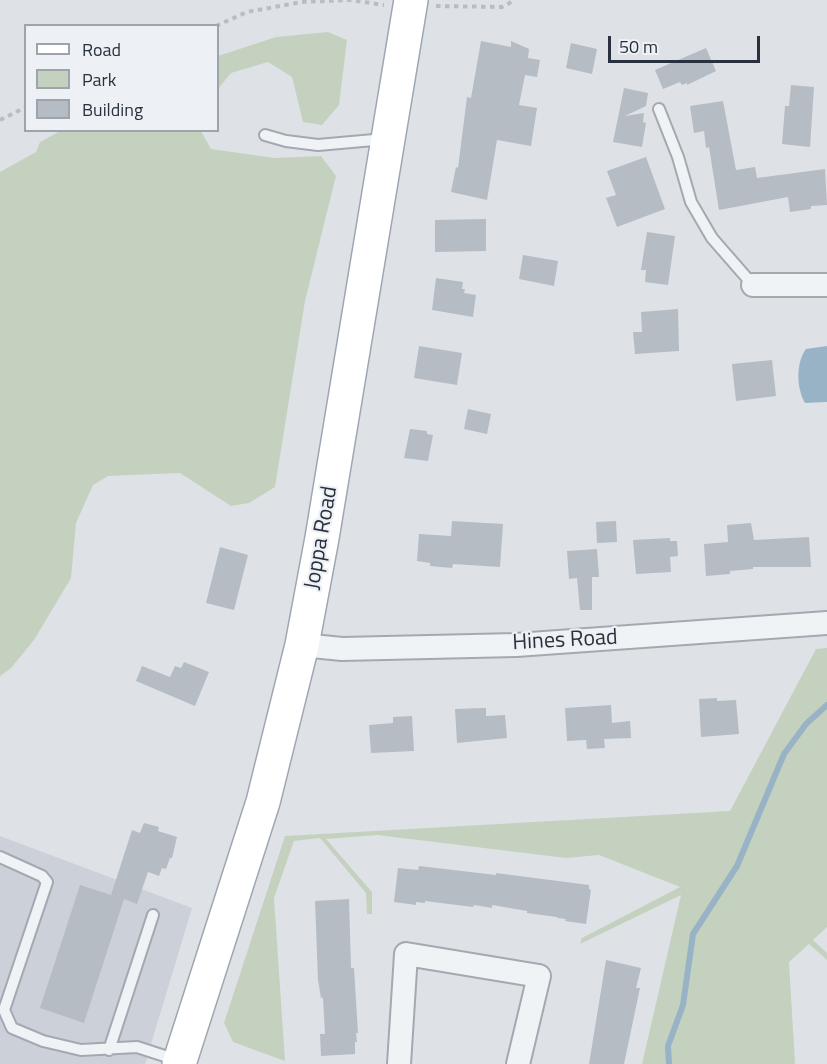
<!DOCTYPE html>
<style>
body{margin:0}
#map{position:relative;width:827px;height:1064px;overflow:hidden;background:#dee2e7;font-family:"Titillium Web",sans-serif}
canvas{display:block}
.legend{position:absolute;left:24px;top:24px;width:195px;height:108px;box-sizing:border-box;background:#edf1f5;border:2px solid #9ea4ab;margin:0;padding:8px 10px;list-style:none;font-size:18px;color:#28313d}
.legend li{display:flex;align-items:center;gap:12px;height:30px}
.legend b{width:30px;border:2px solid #9ea4ab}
.scale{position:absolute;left:608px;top:36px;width:152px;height:27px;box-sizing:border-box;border:3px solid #28313d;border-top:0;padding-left:8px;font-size:18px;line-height:21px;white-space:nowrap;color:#28313d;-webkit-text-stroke:4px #edf1f5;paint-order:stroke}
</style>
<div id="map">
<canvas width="827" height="1064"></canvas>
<ul class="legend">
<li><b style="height:8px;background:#fff"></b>Road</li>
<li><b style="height:16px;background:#c5d1bf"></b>Park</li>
<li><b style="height:16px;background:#b5bcc4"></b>Building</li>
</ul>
<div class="scale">50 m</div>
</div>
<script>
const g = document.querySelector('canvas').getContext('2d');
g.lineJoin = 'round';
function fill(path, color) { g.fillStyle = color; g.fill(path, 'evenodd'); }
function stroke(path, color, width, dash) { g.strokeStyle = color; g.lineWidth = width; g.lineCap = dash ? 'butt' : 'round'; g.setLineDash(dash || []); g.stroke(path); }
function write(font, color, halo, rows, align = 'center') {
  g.font = font + ' "Titillium Web",sans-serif'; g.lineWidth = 4.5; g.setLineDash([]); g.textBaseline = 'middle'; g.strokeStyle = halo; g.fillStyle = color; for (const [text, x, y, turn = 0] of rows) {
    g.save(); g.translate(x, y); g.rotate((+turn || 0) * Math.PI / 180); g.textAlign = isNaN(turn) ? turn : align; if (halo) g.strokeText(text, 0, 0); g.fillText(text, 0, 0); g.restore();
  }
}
const built = new Path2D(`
 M 0,836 L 192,908 L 145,1064 L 0,1064 Z`);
const green = new Path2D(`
 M 328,32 L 347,40 L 339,105 L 322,125 L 303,122 L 292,77 L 268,62 L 231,73 L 218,89 L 218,56 L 276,37 Z
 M 62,130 L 201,131 L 211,149 L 275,158 L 321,156 L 336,176 L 305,301 L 275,487 L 249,503 L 231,506 L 180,473 L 108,476 L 93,485 L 76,523 L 71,578 L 34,640 L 11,668 L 0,676 L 0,172 L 36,152 L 40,142 Z
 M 827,648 L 827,927 L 813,940 L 827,953 L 827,960 L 809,944 L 789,962 L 795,1064 L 642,1064 L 681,895 L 580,944 L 582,938 L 680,887 L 599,855 L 566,858 L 377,835 L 326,839 L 372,892 L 372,914 L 367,914 L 366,893 L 320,838 L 294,841 L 274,898 L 285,1061 L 233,1042 L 224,1023 L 285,836 L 730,811 L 816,649 Z`);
const water = new Path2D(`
 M 827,346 L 827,402 L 805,403 C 796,388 796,362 806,349 Z`);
const stream = new Path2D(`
 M 669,1064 L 668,1046 L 683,1005 L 693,934 L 737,866 L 784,754 L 806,724 L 827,705`);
const building = new Path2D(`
 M 481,41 L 511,47 L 511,41 L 529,49 L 528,58 L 540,60 L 537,77 L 525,75 L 519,105 L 537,108 L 531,146 L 497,140 L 487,200 L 451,192 L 456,167 L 458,168 L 467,97 L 471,98 Z
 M 571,43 L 597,49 L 592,74 L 566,68 Z
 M 706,48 L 716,71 L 687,85 L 687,83 L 682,85 L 680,82 L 663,89 L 655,70 Z
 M 791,85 L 814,87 L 810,147 L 782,144 L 785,106 L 789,106 Z
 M 624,88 L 648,93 L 646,106 L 625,116 L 644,113 L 643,122 L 646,123 L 642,147 L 613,142 Z
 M 723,101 L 736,170 L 755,167 L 757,178 L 825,169 L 827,205 L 811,206 L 811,209 L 790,212 L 788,197 L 719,210 L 709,147 L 706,148 L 704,131 L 694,133 L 690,106 Z
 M 646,157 L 665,209 L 617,227 L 606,198 L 616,195 L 607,171 Z
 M 486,219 L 486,251 L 435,252 L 435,220 Z
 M 647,232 L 675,236 L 668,285 L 645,282 L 646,270 L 641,270 Z
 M 523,255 L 558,261 L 554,286 L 519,279 Z
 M 436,278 L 463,282 L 462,289 L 465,289 L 464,293 L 476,295 L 473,317 L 432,310 Z
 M 678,309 L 679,351 L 635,354 L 633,332 L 642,332 L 641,312 Z
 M 419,346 L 462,353 L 457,385 L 414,378 Z
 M 772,360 L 776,396 L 736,401 L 732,364 Z
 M 468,409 L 491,414 L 487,434 L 464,429 Z
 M 410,429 L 427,431 L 427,434 L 433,435 L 428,461 L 404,458 Z
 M 452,521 L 503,524 L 500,567 L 453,564 L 452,568 L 430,566 L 430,563 L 417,561 L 419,534 L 451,536 Z
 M 616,521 L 617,542 L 597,543 L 596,522 Z
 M 751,523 L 754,540 L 809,537 L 811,567 L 753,567 L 753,569 L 730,571 L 730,574 L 706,576 L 704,544 L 728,542 L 727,525 Z
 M 670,538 L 670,541 L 677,541 L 678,556 L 670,557 L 671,572 L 636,574 L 633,540 Z
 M 220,547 L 248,555 L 234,610 L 206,603 Z
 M 597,549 L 599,577 L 592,577 L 592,610 L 580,610 L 577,578 L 569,579 L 567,551 Z
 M 184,662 L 209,672 L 195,706 L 136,681 L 142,666 L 170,677 L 175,666 L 181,668 Z
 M 717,698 L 717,701 L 736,700 L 739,734 L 701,737 L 699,699 Z
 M 611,705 L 612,723 L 630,721 L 631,738 L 604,739 L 605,748 L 587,749 L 586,740 L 567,741 L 565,708 Z
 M 486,708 L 486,716 L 505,715 L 507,738 L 457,743 L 455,709 Z
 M 412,716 L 414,751 L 371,753 L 369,725 L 393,723 L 393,717 Z
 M 144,823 L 159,827 L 158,831 L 177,837 L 172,858 L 170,858 L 166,869 L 162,868 L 159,876 L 148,872 L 137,904 L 124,899 L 84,1023 L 40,1008 L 80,885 L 111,895 L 132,830 L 140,833 Z
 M 419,866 L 496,875 L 496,873 L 589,885 L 589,889 L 591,890 L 586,924 L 565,921 L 566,919 L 557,918 L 557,917 L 527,913 L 527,911 L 492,905 L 492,908 L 474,905 L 473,907 L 425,901 L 425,903 L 416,902 L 416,905 L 394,902 L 398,868 L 418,870 Z
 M 349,899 L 351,968 L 354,968 L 358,1033 L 356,1033 L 357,1042 L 355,1042 L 355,1054 L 321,1056 L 320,1034 L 325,1034 L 323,998 L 321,998 L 318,980 L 315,901 Z
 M 606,960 L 641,968 L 636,988 L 640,988 L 624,1064 L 589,1064 Z`);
const path = new Path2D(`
 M 436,6 L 502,7 L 515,0
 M 216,26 L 247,12 L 302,2 L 350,0 L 384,5
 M 0,120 L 26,107`);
const lane = new Path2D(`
 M 659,109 L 678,157 L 691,202 L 712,238 L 753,285
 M 265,135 L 286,141 L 318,145 L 385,139
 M 0,857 L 42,876 L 47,882 L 4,1010 L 12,1028 L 43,1041 L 81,1050 L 137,1047 L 177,1060
 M 109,1050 L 153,915`);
const street = new Path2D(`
 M 753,285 L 827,285
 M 302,645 L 342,649 L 516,645 L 827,623
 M 399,1064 L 406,954 L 539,976 L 518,1064`);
const primary = new Path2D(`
 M 179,1064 L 263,802 L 302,645 L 322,538 L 411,0`);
const streetNames = [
 ["Joppa Road",322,538,-80],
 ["Hines Road",565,641,-3]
];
fill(built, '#ccd1d9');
fill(green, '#c5d1bf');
fill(water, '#99b3c6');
stroke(stream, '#99b3c6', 6);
fill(building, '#b5bcc4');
stroke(lane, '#a4a9b1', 14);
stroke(street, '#a4a9b1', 26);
stroke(primary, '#9da7b2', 36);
stroke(path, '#b8bdc2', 4, [4.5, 4.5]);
stroke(lane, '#f0f3f6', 10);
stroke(street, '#f0f3f6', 22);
stroke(primary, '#fff', 33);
write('22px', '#28313d', '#edf1f5', streetNames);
</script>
